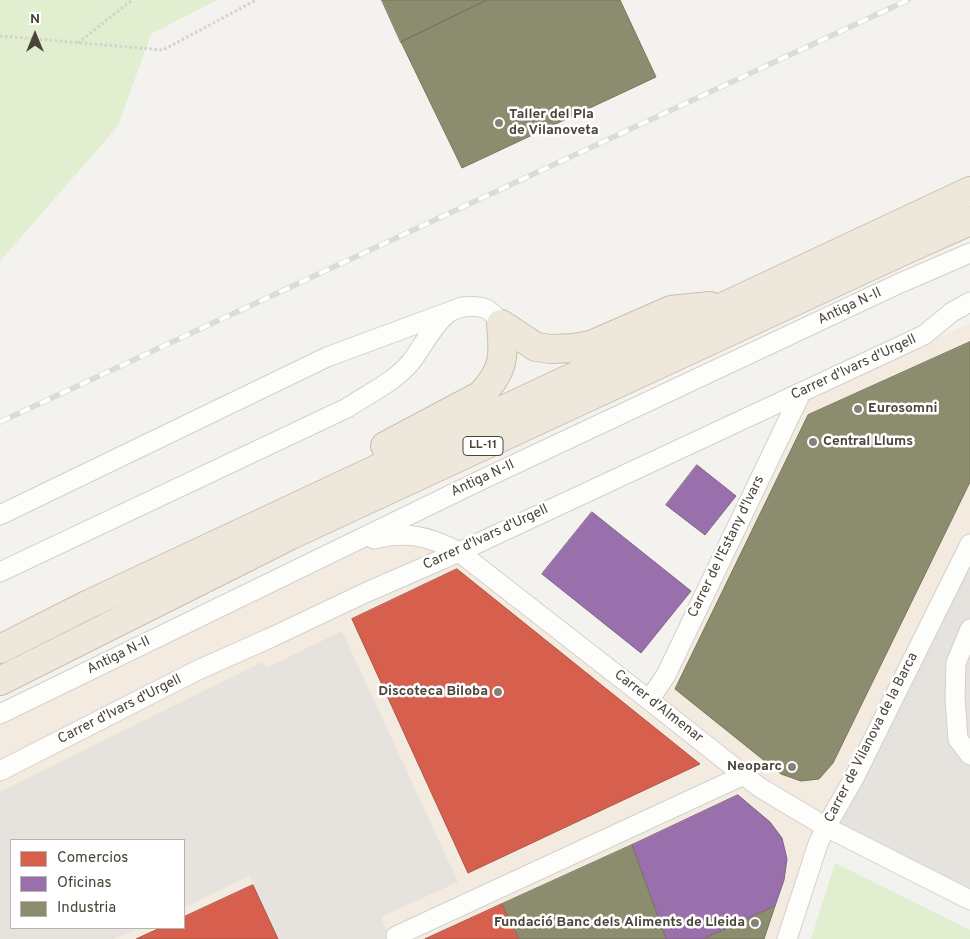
<!DOCTYPE html>
<meta charset="utf-8">
<style>
body{margin:0}
#map{position:relative;width:970px;height:939px;overflow:hidden;background:#f4f2ee;font-family:Overpass,sans-serif}
canvas{display:block}
.legend{position:absolute;left:10px;top:839px;width:175px;height:90px;box-sizing:border-box;background:#fff;border:1px solid #b7b4b0;margin:0;padding:6px 9px;list-style:none;font-size:15px;color:#4b4439}
.legend li{display:flex;align-items:center;gap:10px;height:25px}
.legend b{width:25px;border:1px solid #b7b4b0}
.north{position:absolute;left:10px;top:10px;width:50px;height:50px;-webkit-text-stroke:4px #fff;paint-order:stroke;rotate:0deg;font-size:14px;font-weight:700;line-height:20px;text-align:center;color:#4b4439}
.north::after{content:'';display:block;margin:auto;width:18px;height:22px;background:#4b4439;clip-path:polygon(50% 0,100% 100%,50% 72%,0 100%)}
</style>
<div id="map">
<canvas width="970" height="939"></canvas>
<ul class="legend">
<li><b style="height:14px;background:#d6604d"></b>Comercios</li>
<li><b style="height:14px;background:#9970ab"></b>Oficinas</li>
<li><b style="height:14px;background:#8c8c6e"></b>Industria</li>
</ul>
<div class="north">N</div>
</div>
<script>
const g = document.querySelector('canvas').getContext('2d');
g.lineJoin = 'round';
function fill(path, color) { g.fillStyle = color; g.fill(path, 'evenodd'); }
function stroke(path, color, width, dash) { g.strokeStyle = color; g.lineWidth = width; g.lineCap = dash ? 'butt' : 'round'; g.setLineDash(dash || []); g.stroke(path); }
function write(font, color, halo, rows, align = 'center') {
  g.font = font + ' Overpass,sans-serif'; g.lineWidth = 5; g.setLineDash([]); g.textBaseline = 'middle'; g.strokeStyle = halo; g.fillStyle = color; for (const [text, x, y, turn = 0] of rows) {
    g.save(); g.translate(x, y); g.rotate((+turn || 0) * Math.PI / 180); g.textAlign = isNaN(turn) ? turn : align; if (halo) g.strokeText(text, 0, 0); g.fillText(text, 0, 0); g.restore();
  }
}
const commercial = new Path2D(`
 M 970,323 L 970,544 L 781,939 L 0,939 L 0,714 L 349,544 L 420,536 L 651,696 L 790,406 ZM 11,840 L 184,840 L 184,928 L 11,928 Z`);
const industrial = new Path2D(`
 M 970,540 L 970,900 L 826,827 Z`);
const green = new Path2D(`
 M 0,0 L 217,0 L 151,34 L 118,126 L 0,261 Z
 M 835,863 L 970,930 L 970,939 L 811,939 Z`);
const parking = new Path2D(`
 M 342,631 L 458,882 L 381,917 L 390,939 L 278,939 L 250,876 L 184,907 L 184,840 L 11,840 L 11,928 L 139,928 L 114,939 L 0,939 L 0,792 L 262,662 L 266,668 Z`);
const shops = new Path2D(`
 M 457,569 L 700,764 L 468,873 L 352,619 Z
 M 253,885 L 278,939 L 136,939 L 160,928 L 184,928 L 184,917 Z
 M 502,904 L 519,939 L 425,939 Z`);
const offices = new Path2D(`
 M 697,465 L 736,496 L 705,535 L 666,505 Z
 M 592,512 L 691,591 L 641,653 L 542,574 Z
 M 738,795 L 770,822 L 782,838 L 787,859 L 784,880 L 775,906 L 704,939 L 666,939 L 632,845 Z`);
const industry = new Path2D(`
 M 382,0 L 487,0 L 401,42 Z
 M 487,0 L 620,0 L 656,77 L 462,168 L 401,42 Z
 M 970,342 L 970,482 L 833,763 L 819,779 L 801,781 L 781,774 L 675,689 L 808,415 Z
 M 632,845 L 666,939 L 519,939 L 502,904 Z
 M 775,906 L 764,939 L 704,939 Z`);
const path = new Path2D(`
 M 0,36 L 163,50 L 256,0
 M 78,43 L 132,0`);
const minor = new Path2D(`
 M 0,515 L 327,357 L 462,307 C 482,305 490,307 501,324
 M 374,539 C 408,531 429,536 459,552 L 649,700 L 759,787 L 826,827 L 970,900
 M 0,572 L 347,408 C 368,394 394,382 410,363 C 423,347 431,327 447,314
 M 970,629 L 956,663 L 955,698 L 958,739 L 970,755
 M 649,700 L 666,675 L 801,393
 M 0,714 L 479,481 L 898,284 L 970,253
 M 0,771 L 198,670 L 270,638 L 367,592 L 459,552 L 924,335 L 952,312 L 970,302
 M 396,936 L 744,775
 M 787,939 L 818,844 L 826,827 L 854,778 L 970,544`);
const highway = new Path2D(`
 M 501,324 L 536,347 L 551,349 L 573,348 L 591,345 L 671,310 L 710,306
 M 385,446 L 481,395 C 505,369 504,357 501,324
 M 0,649 L 89,604 L 970,191
 M 0,681 L 291,535 L 903,251 L 970,221`);
const rail = new Path2D(`
 M 0,422 L 908,0`);
const markers = [
 [499,123,5,"#868178"],
 [858,409,5,"#868178"],
 [813,442,5,"#868178"],
 [498,692,5,"#868178"],
 [792,767,5,"#868178"],
 [755,923,5,"#868178"]
];
const shields = [
 [483,446,40]
];
const shieldNames = [
 ["LL-11",483,446]
];
const poiNames = [
 ["Taller del Pla",509,115],
 ["de Vilanoveta",509,131],
 ["Eurosomni",868,409],
 ["Central Llums",823,442],
 ["Discoteca Biloba",488,692,"right"],
 ["Neoparc",782,767,"right"],
 ["Fundació Banc dels Aliments de Lleida",745,923,"right"]
];
const streetNames = [
 ["Antiga N-II",850,307,-25],
 ["Carrer d'Ivars d'Urgell",854,368,-25],
 ["Antiga N-II",483,479,-25],
 ["Carrer d'Ivars d'Urgell",486,538,-25],
 ["Carrer de l'Estany d'Ivars",727,547,-64],
 ["Antiga N-II",119,656,-26],
 ["Carrer d'Almenar",658,707,38],
 ["Carrer d'Ivars d'Urgell",120,710,-27],
 ["Carrer de Vilanova de la Barca",872,738,-63]
];
fill(commercial, '#f3ebdf');
fill(industrial, '#e6e2de');
fill(green, '#e1eecf');
fill(parking, '#e6e3df');
fill(shops, '#d6604d');
stroke(shops, '#ac5847', 1);
fill(offices, '#9970ab');
stroke(offices, '#826389', 1);
fill(industry, '#8c8c6e');
stroke(industry, '#78765e', 1);
stroke(minor, '#d2d0cb', 21);
stroke(highway, '#ccbfa9', 30);
stroke(path, '#d3d2cc', 3, [2.5, 2.5]);
stroke(minor, '#fdfdfc', 19);
stroke(highway, '#ede8db', 28);
stroke(rail, '#dbdbda', 5.5);
stroke(rail, '#fff', 4, [11]);
for (const [x, y, r, color] of markers) { const dot = new Path2D(); dot.arc(x, y, r, 0, 2 * Math.PI); g.fillStyle = color; g.fill(dot); stroke(dot, '#fff', 2); }
for (const [x, y, w] of shields) { const box = new Path2D(); box.roundRect(x - w / 2, y - 9.5, w, 19, 4); g.fillStyle = '#fff'; g.fill(box); stroke(box, '#4b4439', 1); }
write('bold 12px', '#4b4439', null, shieldNames);
write('bold 14px', '#4b4439', '#fff', poiNames, 'left');
write('14px', '#4b4439', '#fff', streetNames);
</script>
